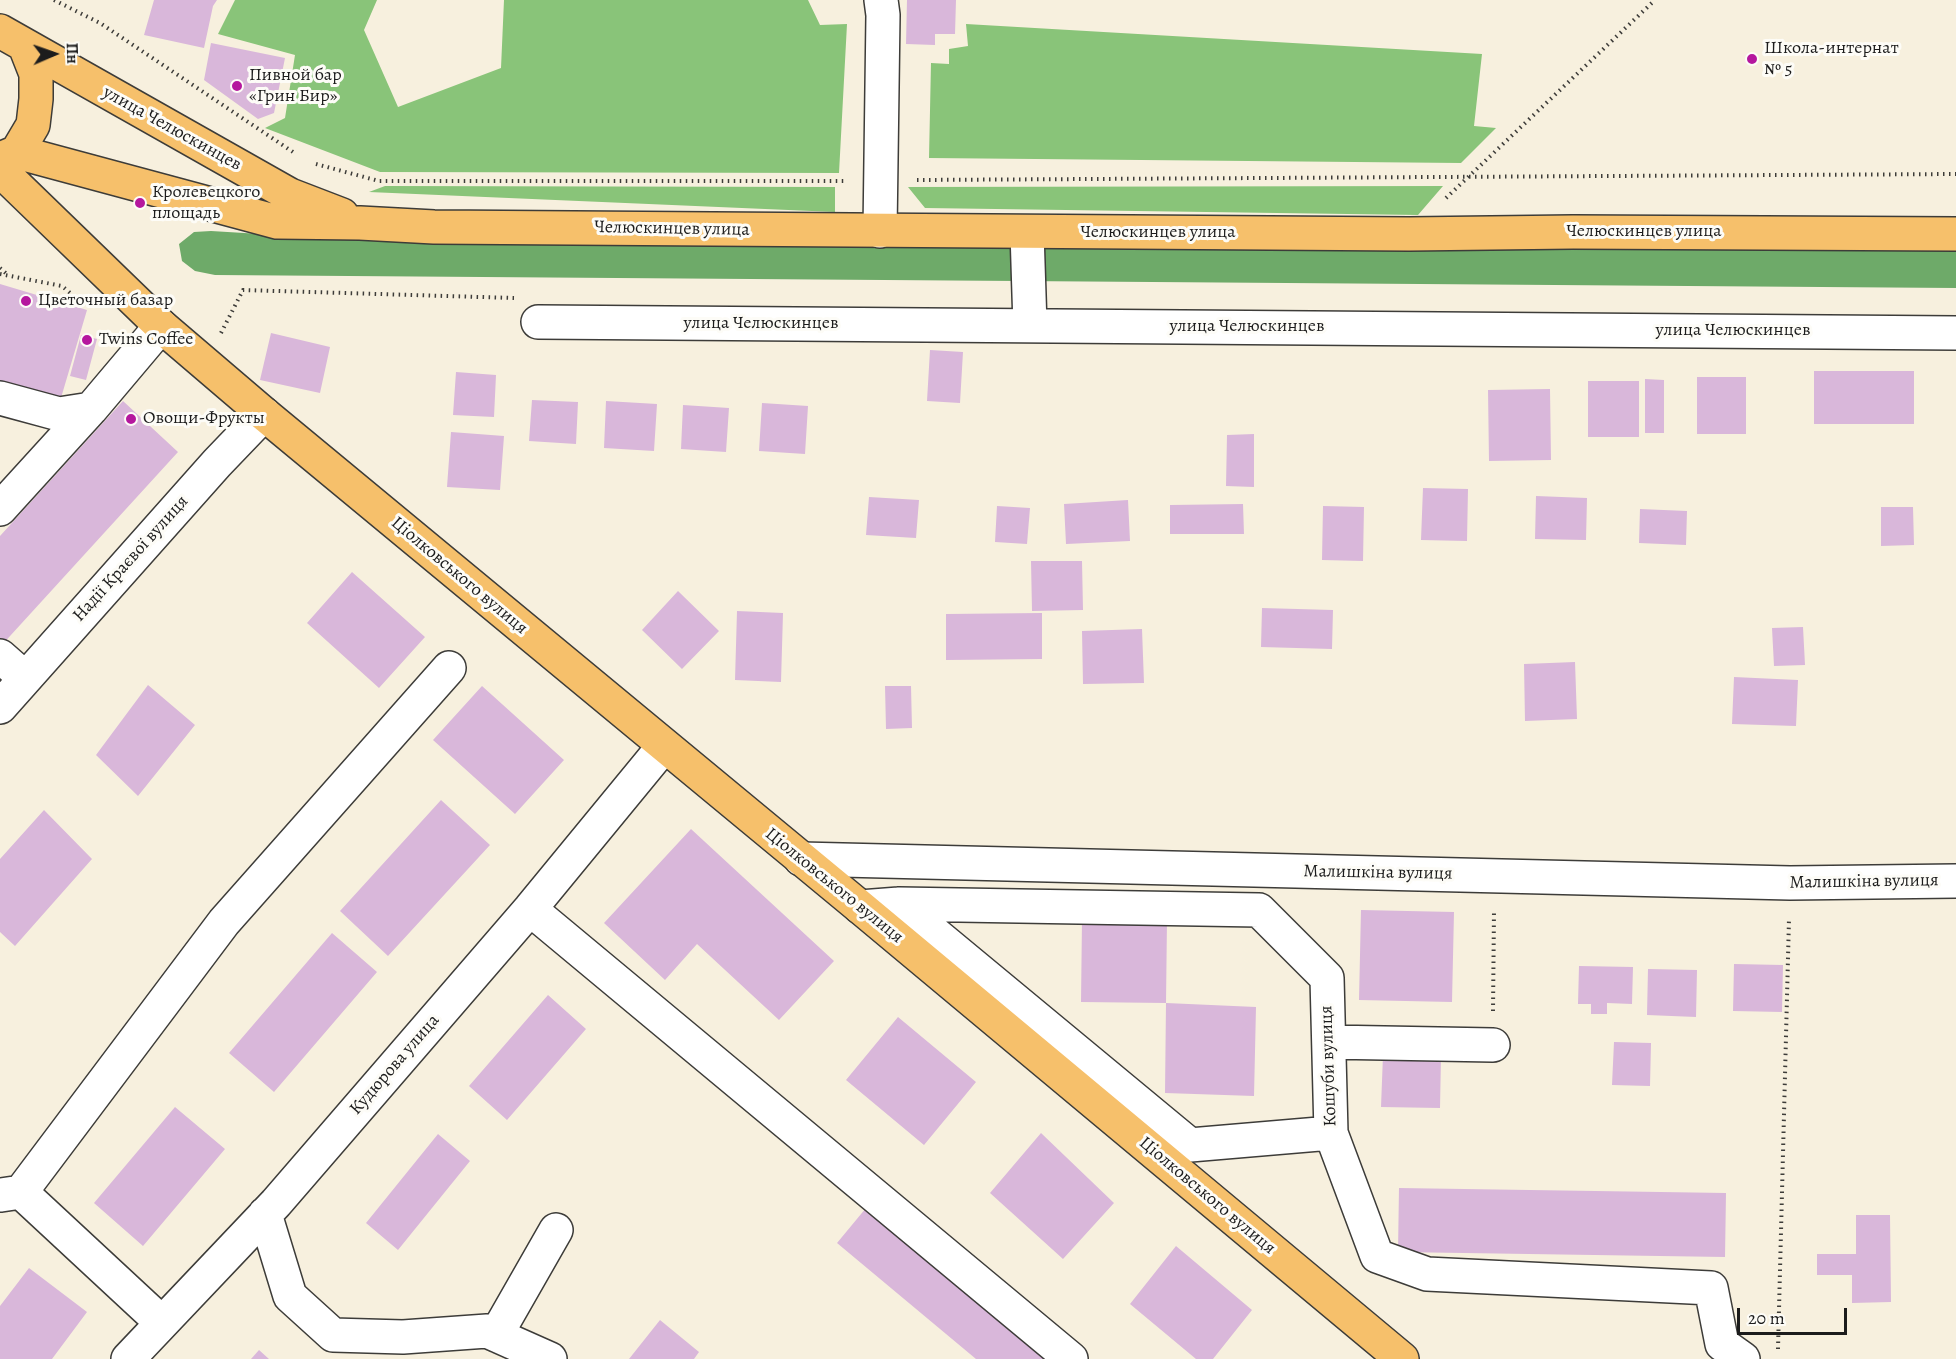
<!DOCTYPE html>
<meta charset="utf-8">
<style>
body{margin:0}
#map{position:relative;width:1956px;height:1359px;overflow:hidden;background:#f7f0de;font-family:Alegreya,serif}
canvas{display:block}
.north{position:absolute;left:24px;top:24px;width:60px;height:60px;-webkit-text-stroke:4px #fdfcf7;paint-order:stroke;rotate:88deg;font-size:16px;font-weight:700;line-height:24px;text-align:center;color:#1c1c1c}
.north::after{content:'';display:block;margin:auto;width:21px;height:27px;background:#1c1c1c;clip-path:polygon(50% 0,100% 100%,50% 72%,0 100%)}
.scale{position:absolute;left:1737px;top:1308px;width:110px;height:27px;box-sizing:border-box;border:3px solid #1c1c1c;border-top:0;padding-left:8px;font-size:18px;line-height:21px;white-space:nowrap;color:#1c1c1c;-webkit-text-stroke:4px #fdfcf7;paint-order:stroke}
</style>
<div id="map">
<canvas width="1956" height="1359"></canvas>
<div class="north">Пн</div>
<div class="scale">20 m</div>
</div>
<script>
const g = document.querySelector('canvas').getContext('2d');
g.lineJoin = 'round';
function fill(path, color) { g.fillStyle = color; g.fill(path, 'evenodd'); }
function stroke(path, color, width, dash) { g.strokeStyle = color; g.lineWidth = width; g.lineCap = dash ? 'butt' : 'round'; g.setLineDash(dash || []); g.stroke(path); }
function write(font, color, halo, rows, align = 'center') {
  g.font = font + ' Alegreya,serif'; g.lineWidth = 6; g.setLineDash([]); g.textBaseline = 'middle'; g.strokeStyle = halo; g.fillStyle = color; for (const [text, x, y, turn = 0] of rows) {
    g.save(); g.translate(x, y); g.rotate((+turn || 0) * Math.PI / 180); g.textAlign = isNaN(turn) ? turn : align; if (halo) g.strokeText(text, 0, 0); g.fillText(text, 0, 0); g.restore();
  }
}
const green = new Path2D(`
 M 235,0 L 377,0 L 364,30 L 398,107 L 501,68 L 504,0 L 808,0 L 820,25 L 847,24 L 839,173 L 380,172 L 265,128 L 285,118 L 295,55 L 218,34 Z
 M 966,24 L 1482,54 L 1474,126 L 1496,128 L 1461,163 L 929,158 L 931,63 L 949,64 L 949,49 L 968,46 Z
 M 385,186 L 835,187 L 835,212 L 369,192 Z
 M 1443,186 L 1418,215 L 925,208 L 908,187 Z`);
const forest = new Path2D(`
 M 211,231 L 360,240 L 1337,249 L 1956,249 L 1956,288 L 215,275 L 195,271 L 182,261 L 179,244 L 194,232 Z`);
const building = new Path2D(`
 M 154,0 L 217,0 L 213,6 L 204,48 L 144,35 Z
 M 907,0 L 956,0 L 955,34 L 935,34 L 935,45 L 906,44 Z
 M 211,43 L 285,58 L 274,113 L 258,119 L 204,80 Z
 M 0,284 L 87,310 L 58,408 L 0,390 Z
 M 271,333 L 330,347 L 320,393 L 260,380 Z
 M 81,335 L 97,339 L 86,380 L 70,376 Z
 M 930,350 L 963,352 L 960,403 L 927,401 Z
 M 1814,371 L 1914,371 L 1914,424 L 1814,424 Z
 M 456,372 L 496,375 L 494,417 L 453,415 Z
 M 1697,377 L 1746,377 L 1746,434 L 1697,434 Z
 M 1645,379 L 1664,380 L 1664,433 L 1645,433 Z
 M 1588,381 L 1639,381 L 1639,437 L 1588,437 Z
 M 1550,389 L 1551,460 L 1489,461 L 1488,390 Z
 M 532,400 L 578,402 L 576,444 L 529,441 Z
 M 123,401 L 178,452 L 0,647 L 0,536 Z
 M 606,401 L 657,404 L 654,451 L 604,448 Z
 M 762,403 L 808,406 L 805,454 L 759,451 Z
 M 683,405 L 729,408 L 726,452 L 681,449 Z
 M 451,432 L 504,436 L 500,490 L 447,487 Z
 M 1254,434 L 1254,487 L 1226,486 L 1227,435 Z
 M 1423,488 L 1468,489 L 1467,541 L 1421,540 Z
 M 1536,496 L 1587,498 L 1586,540 L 1535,539 Z
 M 869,497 L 919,500 L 916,538 L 866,535 Z
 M 1128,500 L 1130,541 L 1066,544 L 1064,504 Z
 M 1243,504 L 1244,534 L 1170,534 L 1170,505 Z
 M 997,506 L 1030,508 L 1027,544 L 995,542 Z
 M 1323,506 L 1364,507 L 1363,561 L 1322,560 Z
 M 1881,507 L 1913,507 L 1914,545 L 1881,546 Z
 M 1640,509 L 1687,511 L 1686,545 L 1639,543 Z
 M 1031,561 L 1082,561 L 1083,610 L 1032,611 Z
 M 352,572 L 425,637 L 379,688 L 307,623 Z
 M 678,591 L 719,631 L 682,669 L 642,630 Z
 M 1262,608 L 1333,610 L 1332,649 L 1261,647 Z
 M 737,611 L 783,613 L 781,682 L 735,680 Z
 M 1042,613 L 1042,659 L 946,660 L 946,614 Z
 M 1803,627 L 1805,665 L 1774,666 L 1772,628 Z
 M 1142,629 L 1144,683 L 1083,684 L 1082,631 Z
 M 1575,662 L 1577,719 L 1525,721 L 1524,664 Z
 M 1734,677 L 1798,680 L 1796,726 L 1732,724 Z
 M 148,685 L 195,725 L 138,796 L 96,755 Z
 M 482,686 L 564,760 L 515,814 L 433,740 Z
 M 885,686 L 911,686 L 912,728 L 886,729 Z
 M 441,800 L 490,845 L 388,956 L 340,911 Z
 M 44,810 L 92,859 L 15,946 L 0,932 L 0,859 Z
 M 691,829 L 834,961 L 779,1020 L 697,944 L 665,980 L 604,923 Z
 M 1361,910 L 1454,912 L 1452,1002 L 1359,1000 Z
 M 1082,920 L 1167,920 L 1166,1003 L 1081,1002 Z
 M 332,933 L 377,972 L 274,1092 L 229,1053 Z
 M 1734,964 L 1783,965 L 1782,1012 L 1733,1011 Z
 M 1579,966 L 1633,967 L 1632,1004 L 1607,1003 L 1607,1014 L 1591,1014 L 1591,1004 L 1578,1004 Z
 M 1648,969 L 1697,970 L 1696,1017 L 1647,1015 Z
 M 548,995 L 586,1029 L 507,1120 L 469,1086 Z
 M 1166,1003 L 1256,1007 L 1254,1096 L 1165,1093 Z
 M 898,1017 L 976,1082 L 924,1145 L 846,1080 Z
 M 1614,1042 L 1651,1043 L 1650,1086 L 1612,1085 Z
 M 1383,1055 L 1441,1056 L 1440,1108 L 1381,1107 Z
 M 175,1107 L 225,1149 L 143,1246 L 94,1203 Z
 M 1041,1133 L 1114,1203 L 1063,1259 L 990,1193 Z
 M 438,1134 L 470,1161 L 398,1250 L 366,1223 Z
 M 1399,1188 L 1726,1193 L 1725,1257 L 1398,1252 Z
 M 871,1202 L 1052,1359 L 976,1359 L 837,1243 Z
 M 1856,1215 L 1890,1215 L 1891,1302 L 1852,1303 L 1852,1275 L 1817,1275 L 1817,1254 L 1856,1254 Z
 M 1176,1246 L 1252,1310 L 1213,1359 L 1196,1359 L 1130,1304 Z
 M 29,1268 L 87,1312 L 52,1359 L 0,1359 L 0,1306 Z
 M 660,1320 L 699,1352 L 694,1359 L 629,1359 Z
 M 259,1350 L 269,1359 L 251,1359 Z`);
const path = new Path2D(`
 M 54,0 L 100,23 L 296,154
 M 316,164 L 379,181 L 846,181
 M 917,180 L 1956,174
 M 1446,198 L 1655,0
 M 0,268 L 9,276
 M 0,274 L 62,286 L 84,305
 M 221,333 L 243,290 L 514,298
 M 1493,1011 L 1494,910
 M 1778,1349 L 1789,919`);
const minor = new Path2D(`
 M 880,231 L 883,15 L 881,0
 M 1027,232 L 1030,326
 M 538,322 L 1956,333
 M 0,398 L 59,414 L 91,409
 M 0,509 L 91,409 L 161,326
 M 0,656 L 25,678
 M 0,707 L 217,463 L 264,414
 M 801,859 L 1790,883 L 1956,881
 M 899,904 L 1190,1145 L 1331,1133
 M 860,907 L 899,904 L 1259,910 L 1327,978 L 1331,1133 L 1377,1256 L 1427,1274 L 1711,1288 L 1722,1344 L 1743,1359
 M 530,909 L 1071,1359
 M 1329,1042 L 1493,1045
 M 21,1192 L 224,922 L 449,668
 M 1,1195 L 21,1192 L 161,1322
 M 265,1214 L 290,1296 L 333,1335 L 403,1337 L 487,1331 L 550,1359
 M 496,1335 L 556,1230
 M 128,1359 L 276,1203 L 530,909 L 664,746`);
const major = new Path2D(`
 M 0,31 L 290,195 L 342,215
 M 17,152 L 277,222 L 360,223 L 434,227 L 1409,234 L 1573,232 L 1956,234
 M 0,159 L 17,152 L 33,125 L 36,99 L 36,74 L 25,46
 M 0,170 L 161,326 L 264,414 L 860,907 L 1402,1359`);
const markers = [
 [1752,59,6,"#b5179e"],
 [237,86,6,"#b5179e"],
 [140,203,6,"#b5179e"],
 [26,301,6,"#b5179e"],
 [87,340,6,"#b5179e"],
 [131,419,6,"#b5179e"]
];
const poiNames = [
 ["Школа-интернат",1764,49],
 ["№ 5",1764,70],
 ["Пивной бар",249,76],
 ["«Грин Бир»",249,97],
 ["Кролевецкого",152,193],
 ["площадь",152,214],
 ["Цветочный базар",38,301],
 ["Twins Coffee",99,340],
 ["Овощи-Фрукты",143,419]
];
const streetNames = [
 ["улица Челюскинцев",172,129,29],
 ["Челюскинцев улица",672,229,1],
 ["Челюскинцев улица",1644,232],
 ["Челюскинцев улица",1158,233],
 ["улица Челюскинцев",761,324],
 ["улица Челюскинцев",1247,327],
 ["улица Челюскинцев",1733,331],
 ["Надії Краєвої вулиця",131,559,-48],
 ["Ціолковського вулиця",459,576,40],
 ["Малишкіна вулиця",1378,873,1],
 ["Малишкіна вулиця",1864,882,-1],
 ["Ціолковського вулиця",834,886,39],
 ["Кудюрова улица",395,1065,-49],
 ["Кошуби вулиця",1329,1066,-92],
 ["Ціолковського вулиця",1207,1196,40]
];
fill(green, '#89c479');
fill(forest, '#6eaa69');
fill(building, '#d9b7da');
stroke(minor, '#3d3c39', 36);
stroke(major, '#3d3c39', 36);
stroke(path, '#3d3c39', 4, [1.5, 4.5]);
stroke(minor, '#fff', 33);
stroke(major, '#f6c06b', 33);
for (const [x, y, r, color] of markers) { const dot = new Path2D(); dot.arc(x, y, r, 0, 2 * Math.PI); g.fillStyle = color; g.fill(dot); stroke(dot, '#fdfcf7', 2); }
write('18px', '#1c1c1c', '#fdfcf7', poiNames, 'left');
write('18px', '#1c1c1c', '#fdfcf7', streetNames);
</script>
